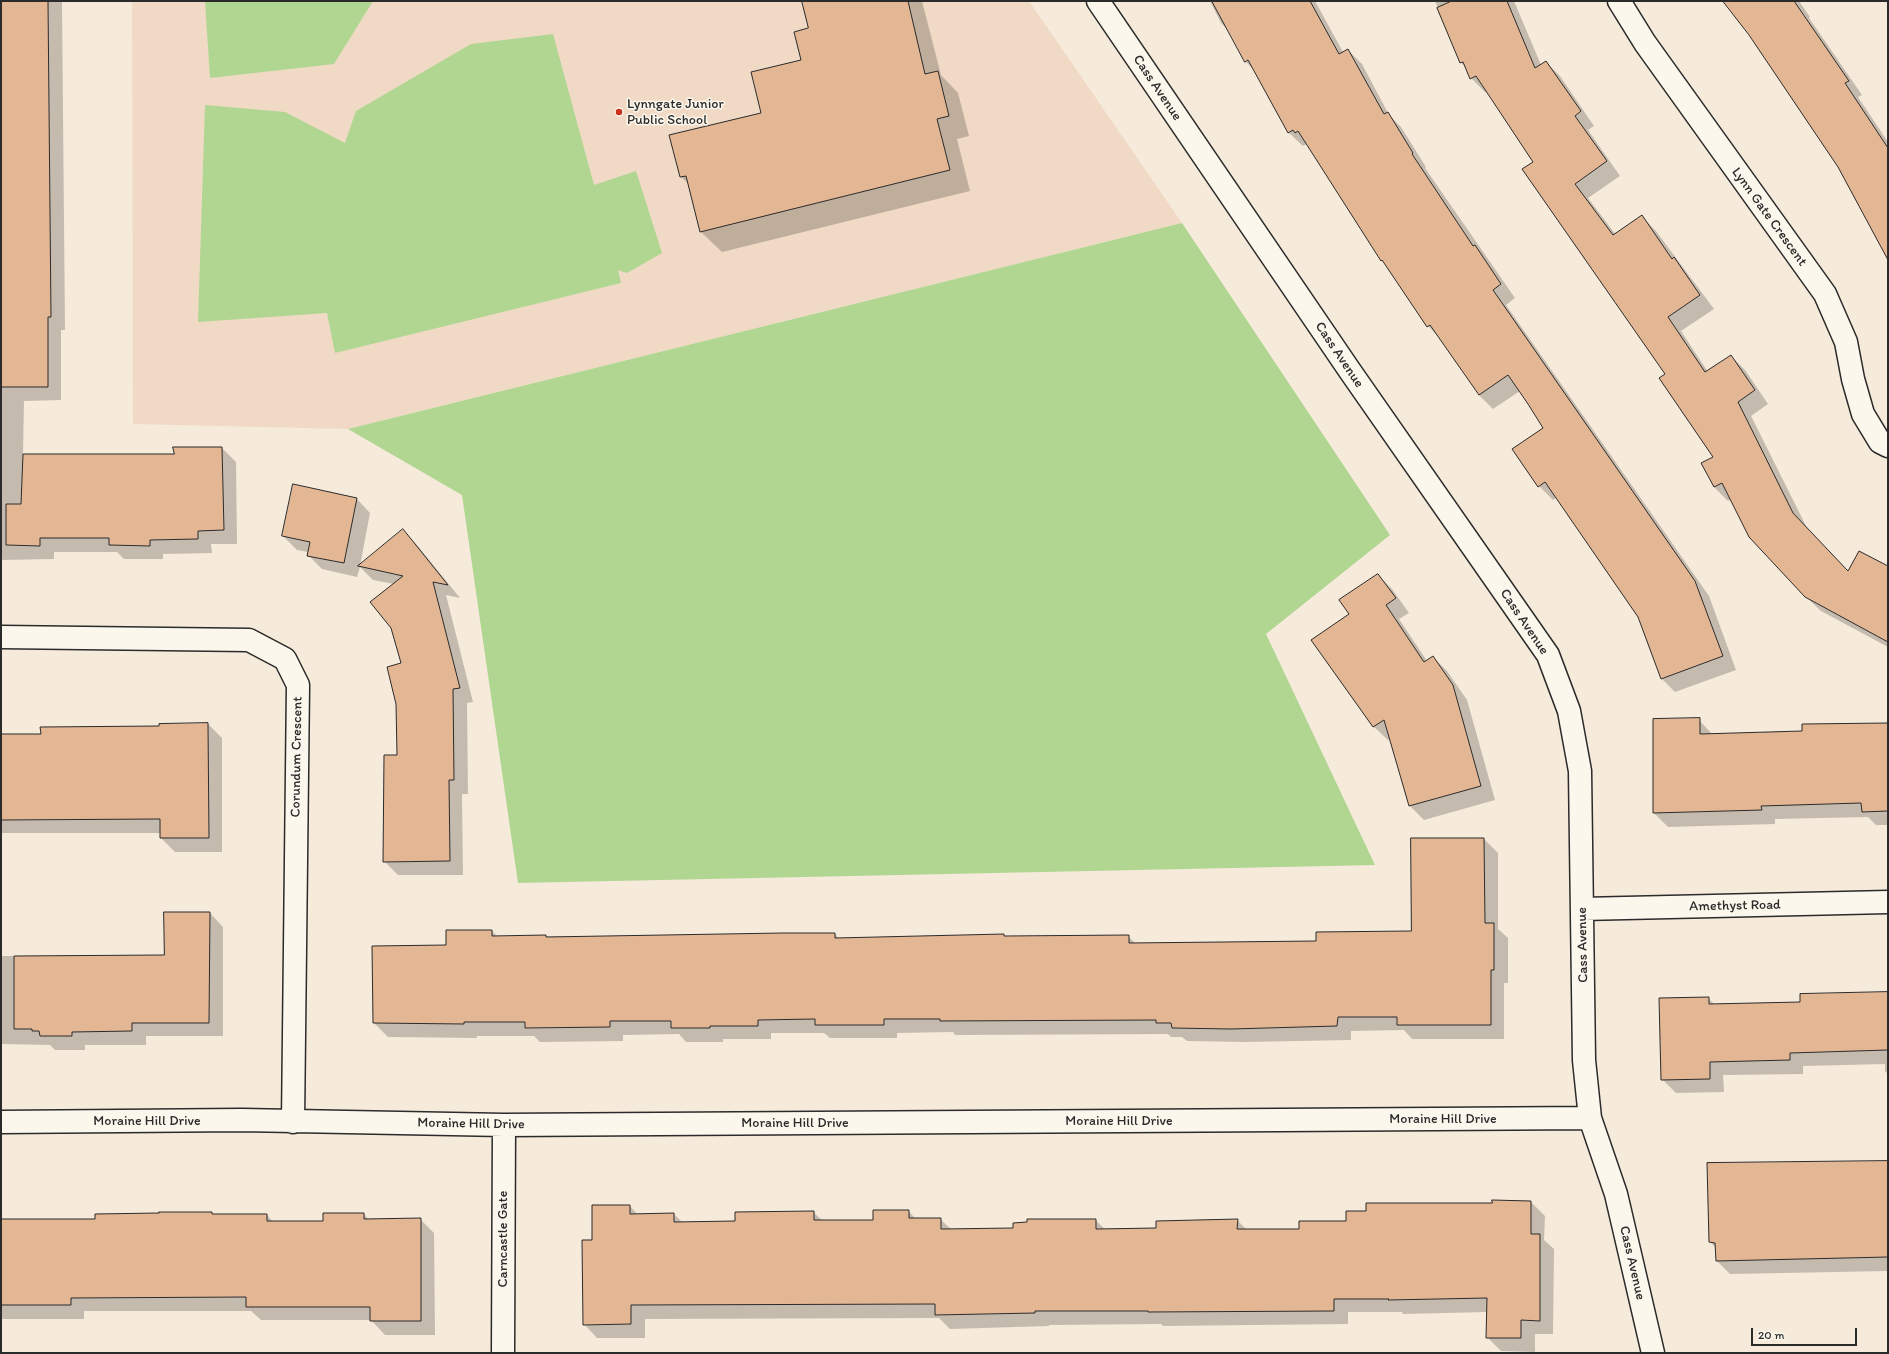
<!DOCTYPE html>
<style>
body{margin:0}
#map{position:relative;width:1889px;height:1354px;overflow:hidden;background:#f6eada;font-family:Itim,sans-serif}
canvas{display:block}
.frame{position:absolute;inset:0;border:2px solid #2b2b2b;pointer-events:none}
.scale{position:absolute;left:1751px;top:1328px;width:106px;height:18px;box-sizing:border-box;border:2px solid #2b2b2b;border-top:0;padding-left:5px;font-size:12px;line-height:14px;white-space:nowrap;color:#2b2b2b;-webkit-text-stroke:3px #fbf7ec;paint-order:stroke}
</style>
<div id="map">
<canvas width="1889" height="1354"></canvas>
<div class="frame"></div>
<div class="scale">20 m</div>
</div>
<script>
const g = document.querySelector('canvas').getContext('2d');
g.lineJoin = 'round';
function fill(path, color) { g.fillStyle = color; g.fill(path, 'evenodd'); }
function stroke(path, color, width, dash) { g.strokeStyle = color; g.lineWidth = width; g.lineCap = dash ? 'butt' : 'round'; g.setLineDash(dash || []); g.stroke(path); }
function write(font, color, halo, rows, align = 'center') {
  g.font = font + ' Itim,sans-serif'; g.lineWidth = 3; g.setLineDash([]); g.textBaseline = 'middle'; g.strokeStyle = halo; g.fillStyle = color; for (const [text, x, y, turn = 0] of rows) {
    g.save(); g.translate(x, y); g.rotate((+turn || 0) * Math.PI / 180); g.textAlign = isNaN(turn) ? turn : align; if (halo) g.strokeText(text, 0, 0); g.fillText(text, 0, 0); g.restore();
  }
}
const built = new Path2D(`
 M 132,1 L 1029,1 L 1182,223 L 348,429 L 133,424 Z`);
const green = new Path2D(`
 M 205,1 L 373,1 L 334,64 L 210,78 Z
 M 553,34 L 594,185 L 636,171 L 662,253 L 627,273 L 618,270 L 621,283 L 335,353 L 327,313 L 198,322 L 205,105 L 285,112 L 345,143 L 356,111 L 471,44 Z
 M 1182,223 L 1390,535 L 1266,634 L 1375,865 L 518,883 L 462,495 L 348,429 Z`);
const shadow = new Path2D(`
 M 1,1 L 62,1 L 65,330 L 61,330 L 61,400 L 24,401 L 23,455 L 175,455 L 222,448 L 236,462 L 237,544 L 211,544 L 212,553 L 163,554 L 163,559 L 124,559 L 117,552 L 54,552 L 54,559 L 1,560 Z
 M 803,1 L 922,1 L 941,75 L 958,93 L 969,136 L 957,139 L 970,191 L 722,252 L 701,232 L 690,185 L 681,177 L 762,113 L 802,61 L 810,28 Z
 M 1210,1 L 1315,1 L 1343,52 L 1348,50 L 1362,64 L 1389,115 L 1401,127 L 1426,167 L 1425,168 L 1515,298 L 1506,305 L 1709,596 L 1736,670 L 1675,692 L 1661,678 L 1639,617 L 1557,497 L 1553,500 L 1539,486 L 1545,428 L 1520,391 L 1493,409 L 1479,395 L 1441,339 L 1428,326 L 1382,260 L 1307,144 L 1303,146 L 1289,133 L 1256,72 L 1245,61 L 1230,32 L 1221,23 Z
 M 1435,1 L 1514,1 L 1541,65 L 1546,62 L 1560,76 L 1594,126 L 1588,130 L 1620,176 L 1588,198 L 1616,235 L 1642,217 L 1656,231 L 1714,309 L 1681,331 L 1708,372 L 1731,356 L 1745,370 L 1768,404 L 1751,416 L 1807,528 L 1849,572 L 1888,568 L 1888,647 L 1821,611 L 1806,597 L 1731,499 L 1728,501 L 1714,487 L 1703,463 L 1714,458 L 1666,374 L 1535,162 L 1488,91 L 1485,92 L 1471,78 L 1466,68 L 1461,62 Z
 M 1725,1 L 1799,1 L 1810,17 L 1809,18 L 1862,95 L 1858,97 L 1888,142 L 1888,242 L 1750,34 Z
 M 357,499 L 370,513 L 360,566 L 403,531 L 417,545 L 460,598 L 446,595 L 473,702 L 467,703 L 468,794 L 462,794 L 463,875 L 398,875 L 384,861 L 398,756 L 397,704 L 402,664 L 394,584 L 373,580 L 360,567 L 357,577 L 322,569 L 308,555 L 308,552 L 297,550 L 283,536 Z
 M 1378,575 L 1392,589 L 1409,613 L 1399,619 L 1427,661 L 1433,657 L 1447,671 L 1467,700 L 1495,800 L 1424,820 L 1410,806 L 1391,738 L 1388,740 L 1374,727 L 1313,640 L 1350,614 Z
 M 1699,720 L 1713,735 L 1803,732 L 1888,723 L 1888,825 L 1876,825 L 1868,817 L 1775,819 L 1775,824 L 1668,827 L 1654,813 Z
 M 208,724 L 222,738 L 222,852 L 175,852 L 161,838 L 161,833 L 1,833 L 1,735 L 42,735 Z
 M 1484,839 L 1498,853 L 1498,929 L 1508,938 L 1508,983 L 1504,983 L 1504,1039 L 1412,1039 L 1404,1030 L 1351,1031 L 1351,1040 L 1245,1042 L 1187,1041 L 1182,1037 L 1171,1037 L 1168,1034 L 955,1035 L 953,1032 L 897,1033 L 897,1038 L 830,1038 L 824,1033 L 771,1033 L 771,1039 L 723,1039 L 723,1042 L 686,1042 L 679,1034 L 623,1035 L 623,1041 L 540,1042 L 534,1036 L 477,1036 L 477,1038 L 388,1037 L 374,1023 L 447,946 L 492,931 L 498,937 L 835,934 L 839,939 L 1128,936 L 1136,944 L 1317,942 L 1412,932 Z
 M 210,913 L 223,927 L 223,1036 L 146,1036 L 146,1045 L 85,1045 L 85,1050 L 55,1050 L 50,1045 L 1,1044 L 1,956 L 165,956 Z
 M 1888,993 L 1888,1074 L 1885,1071 L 1885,1064 L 1803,1066 L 1803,1074 L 1723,1075 L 1724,1092 L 1676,1093 L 1662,1079 L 1708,998 L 1715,1005 L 1801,1003 Z
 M 1888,1162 L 1888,1271 L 1730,1274 L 1717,1261 L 1716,1248 L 1710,1242 Z
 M 1531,1202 L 1545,1216 L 1544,1240 L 1554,1249 L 1553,1334 L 1535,1334 L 1535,1352 L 1501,1351 L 1487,1337 L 1487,1312 L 1403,1314 L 1402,1312 L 1348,1312 L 1348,1324 L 1163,1326 L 1161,1324 L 1049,1325 L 1049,1326 L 950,1329 L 939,1318 L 645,1319 L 645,1338 L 597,1338 L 584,1324 L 593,1241 L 630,1206 L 638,1215 L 674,1214 L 683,1223 L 736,1222 L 813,1212 L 823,1221 L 874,1221 L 908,1211 L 916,1219 L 940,1219 L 952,1230 L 1014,1229 L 1095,1220 L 1105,1229 L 1157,1228 L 1237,1220 L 1247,1230 L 1300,1230 L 1347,1222 L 1493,1204 Z
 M 212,1213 L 214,1215 L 267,1215 L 273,1222 L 324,1222 L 364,1214 L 369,1220 L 420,1219 L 434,1233 L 435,1335 L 385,1335 L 371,1320 L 261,1320 L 251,1311 L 84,1311 L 84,1319 L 1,1319 L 1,1220 L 96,1220 Z`);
const building = new Path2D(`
 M 1,1 L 48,1 L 51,317 L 48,317 L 48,387 L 1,387 Z
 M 802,1 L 908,1 L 925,74 L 938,71 L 949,116 L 937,119 L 950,170 L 700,232 L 686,176 L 680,177 L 669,135 L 761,113 L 751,72 L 801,60 L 794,32 L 808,28 Z
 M 1212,1 L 1310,1 L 1339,54 L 1348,49 L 1384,114 L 1388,112 L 1413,153 L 1412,154 L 1473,246 L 1475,245 L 1501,284 L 1493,290 L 1695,581 L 1723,656 L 1661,679 L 1638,617 L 1545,482 L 1538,487 L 1512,449 L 1543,428 L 1528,404 L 1508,375 L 1479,395 L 1430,325 L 1427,327 L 1382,260 L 1381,261 L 1298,131 L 1295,133 L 1293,130 L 1288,133 L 1248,60 L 1245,62 Z
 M 1452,1 L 1507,1 L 1535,68 L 1546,61 L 1581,111 L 1575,116 L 1607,161 L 1575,184 L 1613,235 L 1642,215 L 1672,259 L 1674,257 L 1700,295 L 1668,317 L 1705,372 L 1731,355 L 1755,390 L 1738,402 L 1793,513 L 1848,571 L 1859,551 L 1888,566 L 1888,642 L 1805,597 L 1749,537 L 1722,483 L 1714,487 L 1701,463 L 1713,457 L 1659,378 L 1665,374 L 1522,169 L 1533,162 L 1476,76 L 1470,79 L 1463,62 L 1460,63 L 1437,8 Z
 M 1723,1 L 1794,1 L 1849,81 L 1845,83 L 1888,148 L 1888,260 L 1838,167 L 1749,35 Z
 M 173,447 L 222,447 L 224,530 L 198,531 L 198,539 L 150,540 L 150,546 L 109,545 L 109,538 L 40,538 L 40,546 L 6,545 L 6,504 L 21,504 L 23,454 L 174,454 Z
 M 293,484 L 357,498 L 344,563 L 307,556 L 310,542 L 282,536 Z
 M 403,529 L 448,585 L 433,582 L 460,688 L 453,689 L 454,780 L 449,780 L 450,861 L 383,862 L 384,755 L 397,755 L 396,704 L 387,667 L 401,663 L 391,628 L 370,602 L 403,576 L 358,566 Z
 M 1378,574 L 1396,598 L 1386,605 L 1424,662 L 1433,656 L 1453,685 L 1481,786 L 1409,806 L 1384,720 L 1373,727 L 1311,640 L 1349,614 L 1339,600 Z
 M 1700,718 L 1700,734 L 1802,731 L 1802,724 L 1888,723 L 1888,811 L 1862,812 L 1861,803 L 1761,806 L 1762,810 L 1653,813 L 1653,719 Z
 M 208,723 L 209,838 L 160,838 L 160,819 L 1,820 L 1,734 L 41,734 L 40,727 L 159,726 L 159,724 Z
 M 1411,838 L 1484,838 L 1485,923 L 1494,923 L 1494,970 L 1491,970 L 1491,1025 L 1397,1025 L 1397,1017 L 1338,1017 L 1337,1026 L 1231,1029 L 1172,1028 L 1171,1023 L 1156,1023 L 1156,1020 L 940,1021 L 940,1019 L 884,1019 L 884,1025 L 815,1025 L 815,1019 L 758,1020 L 758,1026 L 710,1026 L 710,1028 L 671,1028 L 671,1021 L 610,1021 L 610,1027 L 525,1028 L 525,1022 L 464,1022 L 464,1024 L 373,1023 L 372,946 L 446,945 L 446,930 L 492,930 L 492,936 L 546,935 L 546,937 L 782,933 L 835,933 L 835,938 L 1004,934 L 1004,936 L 1129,935 L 1129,943 L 1316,941 L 1316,932 L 1411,931 Z
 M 164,912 L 210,912 L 209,1023 L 132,1023 L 132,1031 L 72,1032 L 72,1036 L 40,1036 L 39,1031 L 32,1031 L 32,1029 L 14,1029 L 14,956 L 164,955 Z
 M 1888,992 L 1888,1050 L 1790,1053 L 1790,1060 L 1710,1062 L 1710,1079 L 1661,1080 L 1659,998 L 1709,997 L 1709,1004 L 1800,1002 L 1800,994 Z
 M 1888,1161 L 1888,1257 L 1716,1261 L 1715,1243 L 1709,1242 L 1707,1163 Z
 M 1492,1200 L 1531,1201 L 1531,1234 L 1540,1234 L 1540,1321 L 1521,1320 L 1521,1338 L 1486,1338 L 1487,1298 L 1388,1300 L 1389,1299 L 1334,1299 L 1334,1311 L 1148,1312 L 1148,1311 L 1035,1311 L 1035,1313 L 935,1315 L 935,1304 L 631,1305 L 631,1324 L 583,1325 L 582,1240 L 592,1240 L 592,1205 L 630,1205 L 630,1214 L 674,1213 L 674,1222 L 735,1221 L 735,1212 L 814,1211 L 814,1220 L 873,1220 L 873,1210 L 909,1210 L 909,1218 L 941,1218 L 941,1229 L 1013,1228 L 1013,1223 L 1027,1222 L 1027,1219 L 1096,1219 L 1096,1229 L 1156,1228 L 1156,1221 L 1238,1219 L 1237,1229 L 1299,1229 L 1299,1221 L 1346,1221 L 1346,1211 L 1366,1211 L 1366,1203 L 1492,1203 Z
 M 159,1212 L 212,1212 L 212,1214 L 267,1214 L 267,1221 L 323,1221 L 323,1213 L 364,1213 L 364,1219 L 421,1218 L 421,1321 L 370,1321 L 370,1307 L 246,1307 L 246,1297 L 71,1298 L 71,1305 L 1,1305 L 1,1219 L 95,1219 L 95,1214 L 159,1213 Z`);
const minor = new Path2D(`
 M 1098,1 L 1350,371 L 1548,655 L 1569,711 L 1580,771 L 1584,1060 L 1590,1118 L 1616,1194 L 1653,1353
 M 1619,1 L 1645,43 L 1825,294 L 1846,342 L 1853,379 L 1863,414 L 1880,442 L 1888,446
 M 1,637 L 249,640 L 285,659 L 298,685 L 293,1122
 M 1582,909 L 1888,902
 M 1,1122 L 242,1120 L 504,1125 L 1590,1118
 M 503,1353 L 504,1125`);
const markers = [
 [619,112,4,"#c8321e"]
];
const streetNames = [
 ["Cass Avenue",1157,88,56],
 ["Lynn Gate Crescent",1769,217,54],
 ["Cass Avenue",1339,355,56],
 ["Cass Avenue",1524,622,56],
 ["Corundum Crescent",297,757,-89],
 ["Amethyst Road",1735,906,-1],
 ["Cass Avenue",1583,945,-91],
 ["Moraine Hill Drive",1443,1119],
 ["Moraine Hill Drive",147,1121],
 ["Moraine Hill Drive",1119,1121],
 ["Moraine Hill Drive",795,1123],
 ["Moraine Hill Drive",471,1124,1],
 ["Carncastle Gate",503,1239,-90],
 ["Cass Avenue",1632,1263,77]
];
const poiNames = [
 ["Lynngate Junior",627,104],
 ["Public School",627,120]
];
fill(built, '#f0dac5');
fill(green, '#b0d692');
fill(shadow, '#0003');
fill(building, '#e3b694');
stroke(building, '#2b2b2b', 1);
stroke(minor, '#2b2b2b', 25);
stroke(minor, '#fbf7ec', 22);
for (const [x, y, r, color] of markers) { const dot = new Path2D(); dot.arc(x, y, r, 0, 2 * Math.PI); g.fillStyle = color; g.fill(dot); stroke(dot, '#fbf7ec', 1.5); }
write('14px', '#2b2b2b', '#fbf7ec', streetNames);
write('14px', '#2b2b2b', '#fbf7ec', poiNames, 'left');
</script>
